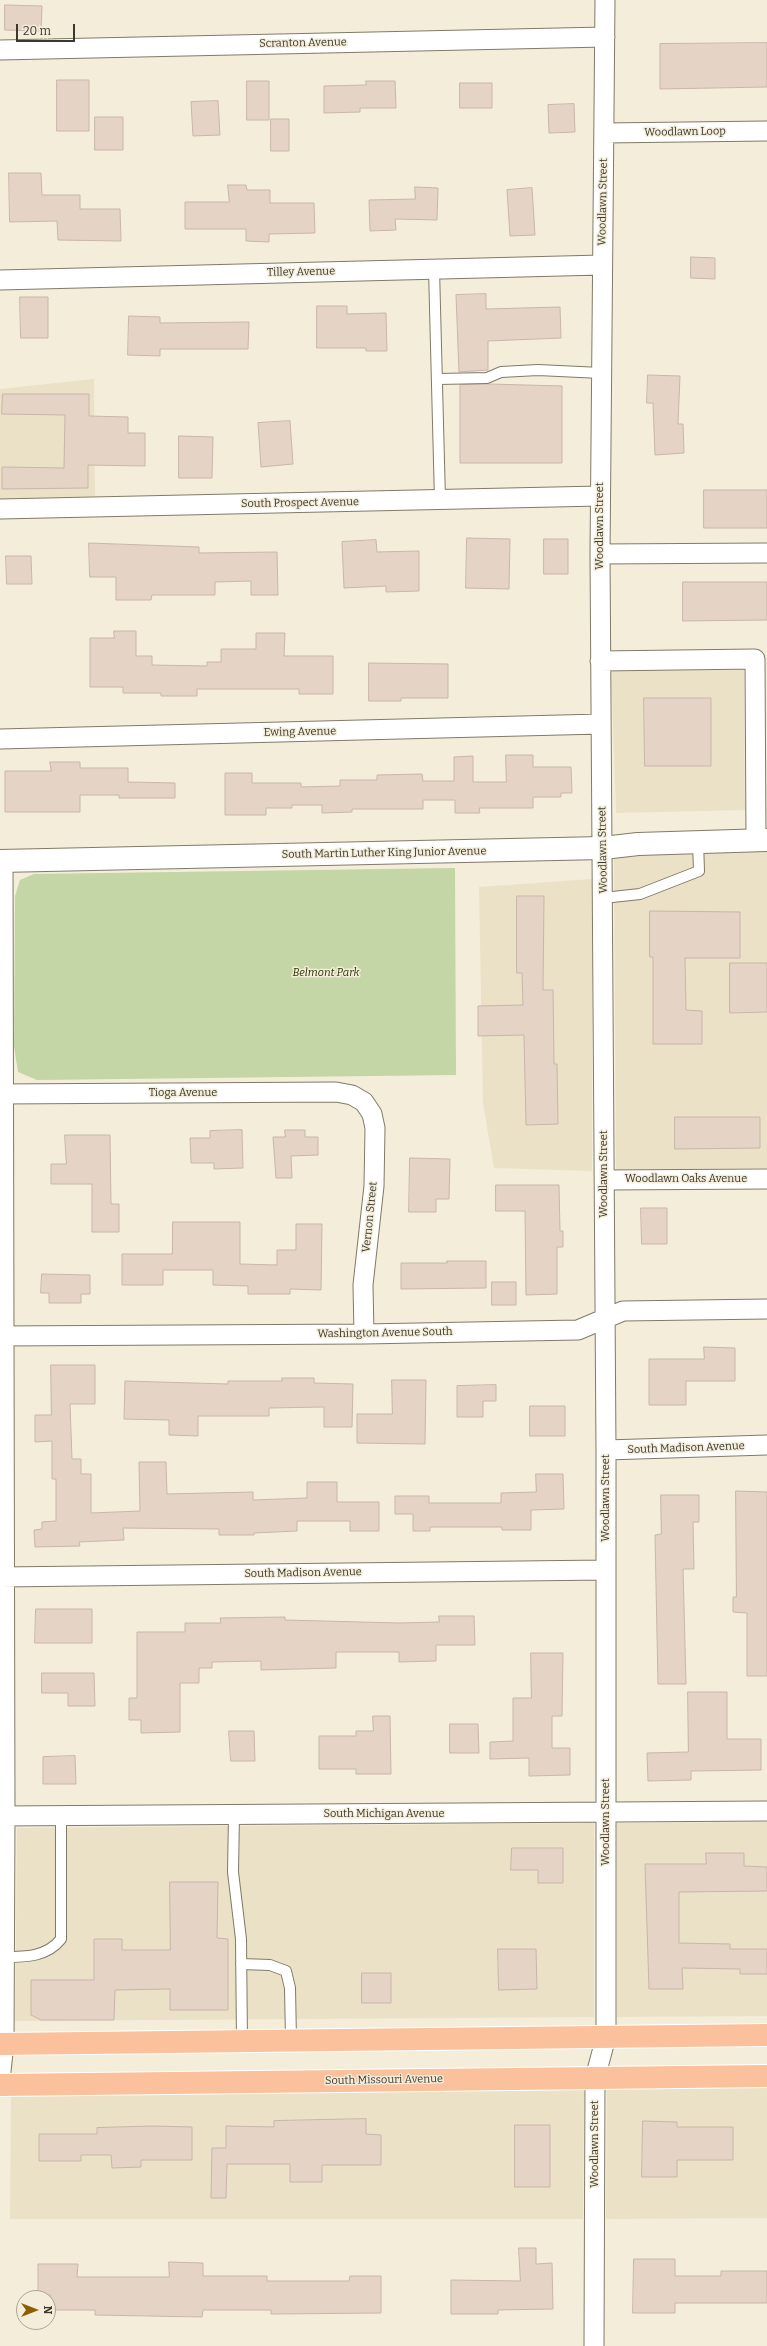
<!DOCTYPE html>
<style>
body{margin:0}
#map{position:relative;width:767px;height:2346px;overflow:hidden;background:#f4edd9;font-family:Bitter,serif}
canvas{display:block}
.north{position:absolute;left:16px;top:2290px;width:40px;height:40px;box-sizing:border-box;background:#f4edd9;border:1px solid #aaa595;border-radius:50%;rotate:90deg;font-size:11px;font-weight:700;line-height:16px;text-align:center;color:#3b3830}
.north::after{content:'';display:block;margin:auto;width:14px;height:18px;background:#8a5f00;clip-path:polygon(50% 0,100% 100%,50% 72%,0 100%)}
.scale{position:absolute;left:16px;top:24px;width:59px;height:18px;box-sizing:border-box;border:2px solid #3b3830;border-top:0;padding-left:5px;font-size:12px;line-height:14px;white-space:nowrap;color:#3b3830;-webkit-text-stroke:3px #f4edd9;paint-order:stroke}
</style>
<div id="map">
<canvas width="767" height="2346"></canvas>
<div class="north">N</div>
<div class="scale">20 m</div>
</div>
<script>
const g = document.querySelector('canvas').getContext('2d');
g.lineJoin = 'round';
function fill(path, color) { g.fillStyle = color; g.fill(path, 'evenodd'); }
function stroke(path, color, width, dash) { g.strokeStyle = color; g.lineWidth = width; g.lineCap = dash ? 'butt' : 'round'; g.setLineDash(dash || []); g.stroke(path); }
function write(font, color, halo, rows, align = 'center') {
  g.font = font + ' Bitter,serif'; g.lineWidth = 3; g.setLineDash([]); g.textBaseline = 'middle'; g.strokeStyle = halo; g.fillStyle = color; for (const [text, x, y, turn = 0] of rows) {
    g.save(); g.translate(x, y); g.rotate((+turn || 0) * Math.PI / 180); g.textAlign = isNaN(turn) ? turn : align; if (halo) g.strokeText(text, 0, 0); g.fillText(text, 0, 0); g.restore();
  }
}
const built = new Path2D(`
 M 94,379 L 95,497 L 0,499 L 0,389 Z
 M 744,669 L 745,810 L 616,813 L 611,671 Z
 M 767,850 L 767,1168 L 616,1170 L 614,857 L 639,854 Z
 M 592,879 L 592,1171 L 494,1168 L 483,1103 L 479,887 Z
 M 767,1822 L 767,2016 L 617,2017 L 617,1823 Z
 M 594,1823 L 594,2017 L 15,2021 L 17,1828 Z
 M 767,2086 L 767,2218 L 606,2219 L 607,2088 Z
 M 584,2088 L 583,2219 L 10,2219 L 11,2095 Z`);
const green = new Path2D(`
 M 455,868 L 456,1075 L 37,1080 L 18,1072 L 14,1046 L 15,896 L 20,880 L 34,874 Z`);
const building = new Path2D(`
 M 5,5 L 42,6 L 41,31 L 5,30 Z
 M 767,43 L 767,87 L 660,89 L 660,44 Z
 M 57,80 L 89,80 L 89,131 L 57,131 Z
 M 247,81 L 269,81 L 269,120 L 247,120 Z
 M 366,81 L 395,81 L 396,108 L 360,108 L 360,112 L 324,113 L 324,86 L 366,85 Z
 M 460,83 L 492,83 L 492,108 L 460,108 Z
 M 218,101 L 220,135 L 193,136 L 191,102 Z
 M 574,104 L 575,132 L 549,133 L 548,105 Z
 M 95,117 L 123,117 L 123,150 L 95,150 Z
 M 271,119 L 289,119 L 289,151 L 271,151 Z
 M 9,173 L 41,173 L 42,195 L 80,195 L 80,209 L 120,209 L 121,241 L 58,240 L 57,221 L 10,222 Z
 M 228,185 L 246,185 L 247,190 L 270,190 L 270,203 L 314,203 L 315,233 L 269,234 L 269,242 L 246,241 L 246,229 L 185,229 L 185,202 L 229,202 Z
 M 415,187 L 438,188 L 437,220 L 395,219 L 396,230 L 370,231 L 369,200 L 415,199 Z
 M 532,188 L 535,235 L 510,236 L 507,190 Z
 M 691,257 L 715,258 L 715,279 L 691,278 Z
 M 486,294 L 486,309 L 560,307 L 561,338 L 488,341 L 488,370 L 459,372 L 456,295 Z
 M 20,297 L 48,297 L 48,338 L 21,338 Z
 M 317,306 L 347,306 L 347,314 L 386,313 L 387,351 L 366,351 L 366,348 L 317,348 Z
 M 129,316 L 160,317 L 160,323 L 249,322 L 248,349 L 160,349 L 160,356 L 128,355 Z
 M 648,375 L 680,376 L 678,424 L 683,424 L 684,453 L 655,455 L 653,403 L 647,403 Z
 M 489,384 L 562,386 L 562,463 L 460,463 L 460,385 Z
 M 3,394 L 89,394 L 89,416 L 128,417 L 128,433 L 145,433 L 145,466 L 88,465 L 88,488 L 2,489 L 2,467 L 64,468 L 65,415 L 2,414 Z
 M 290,421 L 293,464 L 261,467 L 258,423 Z
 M 179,436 L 213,437 L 212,478 L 179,478 Z
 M 704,490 L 767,490 L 767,528 L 704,528 Z
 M 467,538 L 510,539 L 509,589 L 466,588 Z
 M 544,539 L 568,539 L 568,574 L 544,574 Z
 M 376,540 L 377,552 L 419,551 L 419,591 L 386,592 L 386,586 L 344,588 L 342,542 Z
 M 89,543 L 199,547 L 199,553 L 277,552 L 278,595 L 251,595 L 251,581 L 215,582 L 215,595 L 152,595 L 151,600 L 116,600 L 116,577 L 90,577 Z
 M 6,556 L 31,556 L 32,584 L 7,584 Z
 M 683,582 L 767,582 L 767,620 L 683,621 Z
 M 114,631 L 136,631 L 136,656 L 152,656 L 152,665 L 207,666 L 207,662 L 221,662 L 221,649 L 256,649 L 256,633 L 285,633 L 284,656 L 333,656 L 333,694 L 299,694 L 299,689 L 197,689 L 197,696 L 161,696 L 161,693 L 123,693 L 123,687 L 90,687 L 90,638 L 114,638 Z
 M 369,663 L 448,664 L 448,698 L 401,698 L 401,701 L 369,701 Z
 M 644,698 L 711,698 L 711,766 L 645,766 Z
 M 506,755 L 533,755 L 533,767 L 571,767 L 572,793 L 561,793 L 561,797 L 533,797 L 533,808 L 479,808 L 480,813 L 455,813 L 455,800 L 423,800 L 423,809 L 352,809 L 352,812 L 322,813 L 322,805 L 292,805 L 292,808 L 266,808 L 266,815 L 225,815 L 225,773 L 252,773 L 252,783 L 301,783 L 301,787 L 340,786 L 340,780 L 377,780 L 377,775 L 422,774 L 423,781 L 454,781 L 454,757 L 473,756 L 473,782 L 506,782 Z
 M 50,762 L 80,762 L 80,768 L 128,768 L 128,782 L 175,783 L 175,798 L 119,798 L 119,795 L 80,795 L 80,812 L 5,812 L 5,771 L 51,771 Z
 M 517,896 L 544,896 L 543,990 L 553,990 L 554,1064 L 557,1064 L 558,1124 L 526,1125 L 524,1035 L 478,1036 L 478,1006 L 523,1005 L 522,973 L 517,973 Z
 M 650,911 L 740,912 L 740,958 L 685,958 L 686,1010 L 702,1011 L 702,1044 L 653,1044 L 653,957 L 650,957 Z
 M 730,963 L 767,963 L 767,1012 L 730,1013 Z
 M 675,1117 L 760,1117 L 760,1148 L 675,1149 Z
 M 242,1130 L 243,1168 L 214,1169 L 214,1163 L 191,1163 L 190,1138 L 210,1138 L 210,1131 Z
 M 285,1130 L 305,1130 L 305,1137 L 318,1137 L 318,1155 L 291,1156 L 292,1178 L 276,1178 L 273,1137 L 285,1137 Z
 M 65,1135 L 110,1135 L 111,1204 L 119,1204 L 119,1232 L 92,1232 L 92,1184 L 51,1184 L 51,1164 L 66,1164 Z
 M 410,1158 L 450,1159 L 449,1199 L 436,1199 L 436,1212 L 409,1212 Z
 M 496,1185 L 559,1185 L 560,1231 L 563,1231 L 563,1247 L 557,1247 L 557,1294 L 526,1295 L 525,1211 L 496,1211 Z
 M 641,1208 L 667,1208 L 667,1244 L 642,1244 Z
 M 173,1222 L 240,1222 L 240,1264 L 277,1265 L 277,1250 L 296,1250 L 296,1224 L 322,1224 L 321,1290 L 290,1289 L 290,1294 L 248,1294 L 248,1286 L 213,1285 L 213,1270 L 163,1270 L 163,1285 L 122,1285 L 122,1254 L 172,1254 Z
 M 447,1261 L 486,1261 L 486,1288 L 401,1289 L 401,1263 L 447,1263 Z
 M 42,1274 L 90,1275 L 90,1294 L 81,1294 L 81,1303 L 49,1303 L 49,1293 L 41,1293 Z
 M 492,1282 L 516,1282 L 516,1305 L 492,1305 Z
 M 704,1347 L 735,1348 L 735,1381 L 686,1381 L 686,1405 L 649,1405 L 649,1359 L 704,1359 Z
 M 51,1365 L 95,1365 L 95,1404 L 70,1404 L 72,1459 L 81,1459 L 81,1474 L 91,1474 L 91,1513 L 140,1511 L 139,1462 L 166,1462 L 167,1494 L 253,1492 L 253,1500 L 307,1498 L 307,1482 L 337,1482 L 337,1502 L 379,1502 L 379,1531 L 350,1531 L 350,1521 L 297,1521 L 297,1531 L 254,1533 L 254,1535 L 219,1535 L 219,1529 L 123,1528 L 124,1540 L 79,1542 L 80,1546 L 35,1547 L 34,1530 L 42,1529 L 42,1522 L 56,1521 L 56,1479 L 52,1479 L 52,1441 L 35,1442 L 35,1415 L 51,1415 Z
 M 282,1378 L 314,1378 L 314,1383 L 353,1384 L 352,1427 L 324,1427 L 324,1407 L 269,1408 L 269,1416 L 198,1416 L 198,1436 L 169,1435 L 169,1420 L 124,1419 L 125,1381 L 228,1384 L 228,1381 L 282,1381 Z
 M 392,1380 L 426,1380 L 425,1444 L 357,1443 L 357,1414 L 392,1414 Z
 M 496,1385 L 496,1401 L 483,1401 L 483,1417 L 457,1417 L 457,1386 Z
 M 530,1406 L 565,1406 L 565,1436 L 530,1436 Z
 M 536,1474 L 563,1474 L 564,1509 L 531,1510 L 531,1530 L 502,1530 L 502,1527 L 430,1527 L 430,1531 L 413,1531 L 413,1514 L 395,1514 L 395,1496 L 429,1496 L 429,1503 L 501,1503 L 501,1493 L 536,1492 Z
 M 736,1491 L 767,1492 L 767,1676 L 747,1676 L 747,1613 L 733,1612 L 733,1597 L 736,1597 Z
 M 661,1495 L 699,1495 L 699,1522 L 693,1522 L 694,1569 L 683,1569 L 686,1684 L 658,1684 L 655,1535 L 661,1534 Z
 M 36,1609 L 92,1609 L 92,1643 L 35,1643 Z
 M 439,1616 L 474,1616 L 475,1645 L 436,1645 L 436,1661 L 399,1662 L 399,1652 L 336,1652 L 336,1668 L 261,1670 L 261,1661 L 212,1662 L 212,1668 L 199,1668 L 199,1683 L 180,1683 L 180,1732 L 141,1733 L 141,1720 L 129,1720 L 129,1698 L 137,1698 L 137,1632 L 185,1632 L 185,1623 L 221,1623 L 220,1618 L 285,1617 L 285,1620 L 399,1623 L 439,1622 Z
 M 531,1653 L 563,1653 L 562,1716 L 552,1716 L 552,1748 L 570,1748 L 570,1775 L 529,1776 L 529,1758 L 490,1759 L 490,1742 L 513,1741 L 513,1698 L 531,1698 Z
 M 42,1673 L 94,1673 L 95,1706 L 68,1706 L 68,1693 L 42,1693 Z
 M 688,1692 L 727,1692 L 727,1739 L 761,1739 L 761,1770 L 691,1771 L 691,1780 L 648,1781 L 647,1753 L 688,1752 Z
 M 373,1716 L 390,1716 L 391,1774 L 356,1774 L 356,1769 L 319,1769 L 319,1736 L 356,1736 L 356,1731 L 373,1731 Z
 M 450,1724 L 478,1724 L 479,1753 L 450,1753 Z
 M 229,1731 L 254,1731 L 255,1761 L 231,1761 Z
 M 75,1756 L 76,1784 L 43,1784 L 43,1757 Z
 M 512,1848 L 563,1848 L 563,1883 L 538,1883 L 538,1870 L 511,1870 Z
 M 706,1853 L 744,1853 L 744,1866 L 767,1867 L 767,1891 L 679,1892 L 679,1943 L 730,1944 L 730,1949 L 767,1949 L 767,1974 L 740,1974 L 740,1969 L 682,1968 L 683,1989 L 649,1989 L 645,1864 L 706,1864 Z
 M 170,1882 L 218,1882 L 217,1938 L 228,1939 L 228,2010 L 170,2010 L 170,1989 L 115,1990 L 114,2020 L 41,2020 L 31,2015 L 31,1980 L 94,1980 L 94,1939 L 122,1939 L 122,1950 L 170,1950 Z
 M 498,1949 L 536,1949 L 537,1989 L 499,1990 Z
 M 362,1973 L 391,1973 L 391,2003 L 362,2003 Z
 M 366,2119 L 366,2134 L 381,2135 L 381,2165 L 322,2165 L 322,2182 L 290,2182 L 290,2164 L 227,2164 L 226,2198 L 211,2198 L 212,2148 L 226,2148 L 226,2126 L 274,2127 L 274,2121 Z
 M 643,2121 L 677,2122 L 677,2127 L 733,2127 L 733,2160 L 677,2160 L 677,2177 L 642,2177 Z
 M 515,2125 L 550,2125 L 550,2187 L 515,2187 Z
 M 152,2126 L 192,2127 L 192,2160 L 141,2160 L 141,2167 L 112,2168 L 111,2155 L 81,2155 L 81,2161 L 39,2161 L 39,2134 L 97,2134 L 97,2128 Z
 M 519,2248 L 536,2248 L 536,2264 L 552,2263 L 553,2309 L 498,2310 L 498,2314 L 451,2314 L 451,2280 L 520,2281 Z
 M 634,2259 L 675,2259 L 675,2276 L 721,2276 L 721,2271 L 767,2271 L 767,2303 L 675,2303 L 675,2313 L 633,2313 Z
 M 169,2262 L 203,2263 L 203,2276 L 267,2276 L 267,2281 L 349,2281 L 350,2276 L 381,2276 L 381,2313 L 271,2314 L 271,2310 L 203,2310 L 202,2317 L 95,2315 L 95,2310 L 51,2310 L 51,2295 L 38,2295 L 38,2264 L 78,2264 L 77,2277 L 169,2277 Z`);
const service = new Path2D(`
 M 434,269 L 440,500
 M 438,379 L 487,378 L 501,372 L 538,370 L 601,373
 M 603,898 L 640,894 L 699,871 L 698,842
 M 234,1815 L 233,1872 L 241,1939 L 242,2041
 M 4,1957 C 25,1957 47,1957 61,1939 L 61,1816
 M 241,1964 L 270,1965 L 286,1971 L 290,1988 L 291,2040`);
const minor = new Path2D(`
 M 0,50 L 605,37
 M 604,133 L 767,131
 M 0,280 L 602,265
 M 0,509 L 600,496
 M 600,554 L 767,553
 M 600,661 L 755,659 L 756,840
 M 0,739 L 601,724
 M 0,1094 L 336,1092 L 352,1095 L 364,1102 L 372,1114 L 375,1128 L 374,1186 L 363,1285 L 364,1334
 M 604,1180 L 767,1179
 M 0,1336 L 364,1334 L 578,1330 L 623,1311 L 767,1309
 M 606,1450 L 767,1445
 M 0,1577 L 606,1570
 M 0,1816 L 767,1811
 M 0,2080 L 4,2044 L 5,1816 L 3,860
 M 594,2346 L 595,2078 L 606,2037 L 606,1450 L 600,554 L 605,0`);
const tertiary = new Path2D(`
 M 0,861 L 603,848 L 638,844 L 767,840`);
const primary = new Path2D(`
 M 0,2044 L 767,2035
 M 0,2085 L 767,2076`);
const streetNames = [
 ["Scranton Avenue",303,43,-1],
 ["Woodlawn Loop",685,132,-1],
 ["Woodlawn Street",603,202,-89],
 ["Tilley Avenue",301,272,-1],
 ["South Prospect Avenue",300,503,-1],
 ["Woodlawn Street",600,526,-90],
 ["Ewing Avenue",300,732,-1],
 ["Woodlawn Street",603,850,-91],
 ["South Martin Luther King Junior Avenue",384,853,-1],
 ["Tioga Avenue",183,1093],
 ["Woodlawn Street",604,1174,-90],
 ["Woodlawn Oaks Avenue",686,1179],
 ["Vernon Street",370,1217,-84],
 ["Washington Avenue South",385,1333,-1],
 ["South Madison Avenue",686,1448,-2],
 ["Woodlawn Street",606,1498,-90],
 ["South Madison Avenue",303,1573,-1],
 ["South Michigan Avenue",384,1814],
 ["Woodlawn Street",606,1822,-90],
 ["South Missouri Avenue",384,2080,-1],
 ["Woodlawn Street",595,2144,-90]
];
const parkNames = [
 ["Belmont Park",326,973]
];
fill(built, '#ebe1c6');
fill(green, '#c4d5a6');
fill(building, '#e5d4c6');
stroke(building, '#c8b6a9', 1);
stroke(service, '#807a68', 12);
stroke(minor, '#807a68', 21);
stroke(tertiary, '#807a68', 24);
stroke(primary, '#fff', 24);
stroke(service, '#fff', 10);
stroke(minor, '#fff', 19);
stroke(tertiary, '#fff', 22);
stroke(primary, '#fac19c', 22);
write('11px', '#3b3830', '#f4edd9', streetNames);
write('italic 11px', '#273400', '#f4edd9', parkNames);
</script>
